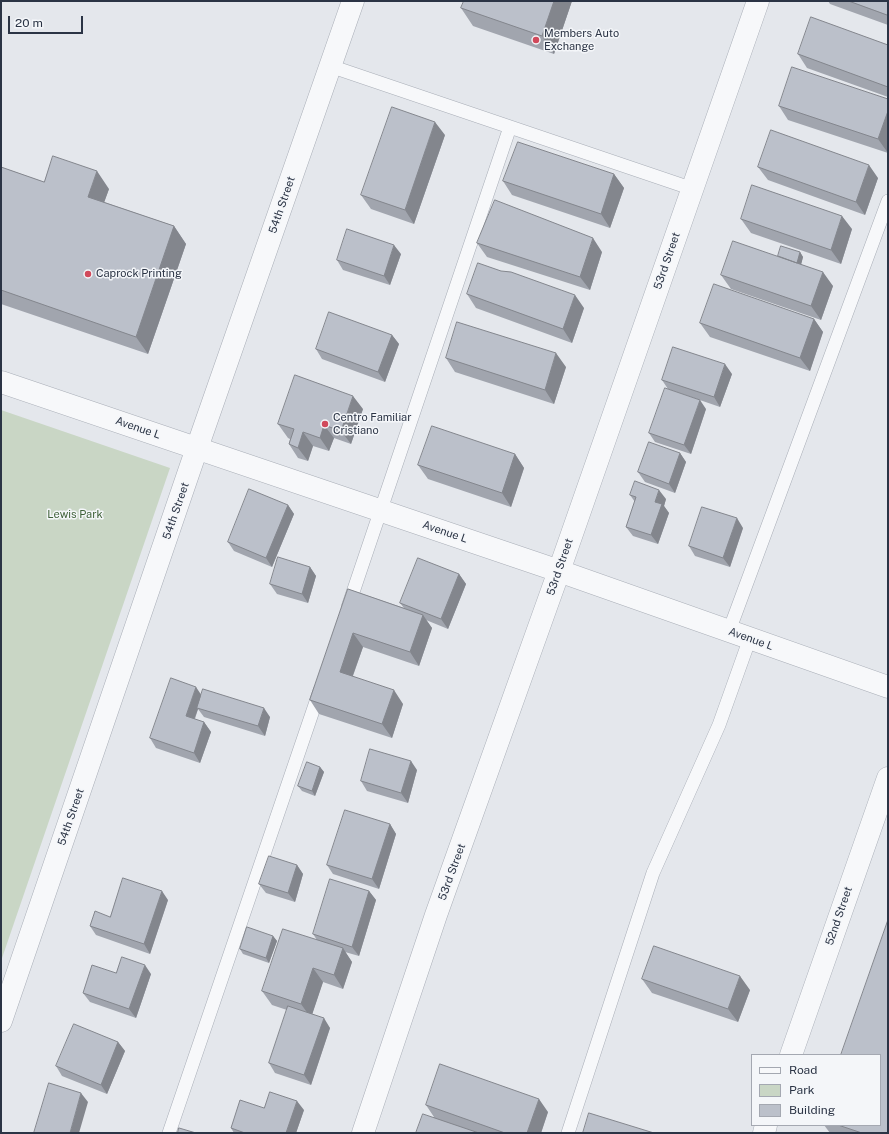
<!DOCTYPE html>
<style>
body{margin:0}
#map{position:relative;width:889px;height:1134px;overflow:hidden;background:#e4e7ec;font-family:"Public Sans",sans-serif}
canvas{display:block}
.frame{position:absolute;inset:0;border:2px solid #2b3445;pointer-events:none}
.legend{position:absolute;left:751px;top:1054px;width:130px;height:72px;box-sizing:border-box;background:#f4f6f9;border:1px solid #a4a8b1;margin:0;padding:5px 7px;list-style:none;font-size:12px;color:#2b3445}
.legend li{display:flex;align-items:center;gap:8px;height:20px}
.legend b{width:20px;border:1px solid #a4a8b1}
.scale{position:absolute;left:8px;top:16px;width:75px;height:18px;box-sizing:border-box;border:2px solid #2b3445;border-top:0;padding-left:5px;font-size:12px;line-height:14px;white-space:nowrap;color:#2b3445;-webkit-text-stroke:3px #f4f6f9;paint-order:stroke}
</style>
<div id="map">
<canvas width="889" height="1134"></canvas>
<div class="frame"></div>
<ul class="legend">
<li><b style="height:5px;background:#f7f8fa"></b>Road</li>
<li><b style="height:11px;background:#c9d6c5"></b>Park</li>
<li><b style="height:11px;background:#bbc0ca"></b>Building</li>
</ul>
<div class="scale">20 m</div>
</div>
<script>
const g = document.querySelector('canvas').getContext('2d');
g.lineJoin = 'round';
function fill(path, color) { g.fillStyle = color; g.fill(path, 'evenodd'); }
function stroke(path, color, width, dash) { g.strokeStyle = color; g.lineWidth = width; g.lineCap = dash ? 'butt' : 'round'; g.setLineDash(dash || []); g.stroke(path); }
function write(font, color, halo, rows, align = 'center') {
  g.font = font + ' "Public Sans",sans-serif'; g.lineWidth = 3; g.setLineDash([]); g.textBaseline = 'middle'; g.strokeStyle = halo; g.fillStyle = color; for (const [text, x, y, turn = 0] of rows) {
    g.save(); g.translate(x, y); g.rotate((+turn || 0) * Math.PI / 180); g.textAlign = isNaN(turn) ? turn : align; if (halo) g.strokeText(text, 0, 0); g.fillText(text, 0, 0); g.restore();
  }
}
const green = new Path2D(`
 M 1,410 L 170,468 L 1,961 Z`);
const service = new Path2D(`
 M 330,66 L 693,189
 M 348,607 L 510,127
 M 729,631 L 888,201
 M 169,1133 L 320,690
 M 568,1133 L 653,873 L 719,725 L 750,638`);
const minor = new Path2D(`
 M 1,382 L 559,571 L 888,687
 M 1,1021 L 197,448 L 353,1
 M 791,1055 L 888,778
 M 363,1133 L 436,915 L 559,571 L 758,1
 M 764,1133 L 766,1125`);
const wall = new Path2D(`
 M 572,1 L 554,54 L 473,26 L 461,8 Z
 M 828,1 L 888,1 L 888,25 L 830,4 Z
 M 888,45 L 888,97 L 807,68 L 798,54 Z
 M 888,99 L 888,153 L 788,120 L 779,106 Z
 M 445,135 L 414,224 L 371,209 L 361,195 Z
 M 1,167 L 44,182 L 109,189 L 104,202 L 174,226 L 186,244 L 148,354 L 1,304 Z
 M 758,167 L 878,178 L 865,215 L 768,180 Z
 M 614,174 L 624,188 L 610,228 L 512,195 L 503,181 Z
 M 741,219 L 852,229 L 841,264 L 751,233 Z
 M 477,243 L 602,252 L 590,290 L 487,257 Z
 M 800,252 L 803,257 L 801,264 L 833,286 L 821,320 L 731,289 L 721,275 Z
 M 401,254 L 390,285 L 343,270 L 337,260 Z
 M 467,294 L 584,308 L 572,343 L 476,308 Z
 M 814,319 L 823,332 L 810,371 L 710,337 L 700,323 Z
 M 392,335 L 399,344 L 385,382 L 322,359 L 316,349 Z
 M 446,358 L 566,367 L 554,404 L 455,372 Z
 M 732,374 L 720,407 L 668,389 L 662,380 Z
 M 363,409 L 351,444 L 334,438 L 329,451 L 313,446 L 308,461 L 298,458 L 289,444 L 290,439 L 288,438 L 278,424 Z
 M 706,409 L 691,454 L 655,442 L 649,433 Z
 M 680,453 L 686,462 L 675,493 L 645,482 L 638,472 Z
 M 515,454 L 524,468 L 511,507 L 428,479 L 418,465 Z
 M 630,495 L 666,499 L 664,506 L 669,513 L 658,544 L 633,536 L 626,527 L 635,502 Z
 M 288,505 L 294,514 L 272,567 L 234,551 L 228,542 Z
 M 743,528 L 730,567 L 695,556 L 689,546 Z
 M 310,567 L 316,576 L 308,603 L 277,594 L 270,584 Z
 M 459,574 L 466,584 L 448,629 L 426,620 L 432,628 L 419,666 L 363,647 L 353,676 L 403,704 L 392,738 L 319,714 L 310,700 L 348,589 L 404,608 L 400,603 Z
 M 202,695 L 270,717 L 265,736 L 204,717 L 198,709 L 195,719 L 204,722 L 211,732 L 200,763 L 156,748 L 150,738 Z
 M 320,767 L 324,772 L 315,796 L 302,791 L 298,786 Z
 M 417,770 L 408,803 L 367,791 L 361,781 Z
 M 390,824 L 396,834 L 379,889 L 333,874 L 327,865 Z
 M 297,865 L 303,874 L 295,902 L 266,893 L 259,884 Z
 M 369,891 L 376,900 L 359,956 L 345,952 L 352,962 L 343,989 L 323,982 L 312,1014 L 330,1028 L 311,1085 L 275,1073 L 269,1063 L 287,1010 L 272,1005 L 262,991 L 317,940 L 313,934 Z
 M 168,900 L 150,954 L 96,935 L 90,926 L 110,917 Z
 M 273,936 L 277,941 L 269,963 L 243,954 L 240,949 Z
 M 116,973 L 151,974 L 136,1018 L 90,1002 L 83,993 Z
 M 642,979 L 750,990 L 738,1022 L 652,993 Z
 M 118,1042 L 125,1051 L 107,1094 L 62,1076 L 56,1066 Z
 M 426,1105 L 548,1112 L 541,1133 L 416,1133 L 434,1117 Z
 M 264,1108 L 304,1110 L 296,1133 L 234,1133 L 231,1128 Z
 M 824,1125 L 880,1125 L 888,1133 L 830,1133 Z`);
const shadedWall = new Path2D(`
 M 554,1 L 572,1 L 554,54 L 542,36 Z
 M 888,111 L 888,153 L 878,139 Z
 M 435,122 L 445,135 L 414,224 L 405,210 Z
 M 869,165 L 878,178 L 865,215 L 856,202 Z
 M 97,171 L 109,189 L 100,214 L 88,197 Z
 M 614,174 L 624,188 L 610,228 L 601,214 Z
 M 842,216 L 852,229 L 841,264 L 831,250 Z
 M 174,226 L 186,244 L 148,354 L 136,337 Z
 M 593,238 L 602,252 L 590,290 L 580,277 Z
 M 394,245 L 401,254 L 390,285 L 384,276 Z
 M 800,252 L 803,257 L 800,269 L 796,264 Z
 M 823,272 L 833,286 L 821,320 L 811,306 Z
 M 575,295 L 584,308 L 572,343 L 563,329 Z
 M 814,319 L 823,332 L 810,371 L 800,358 Z
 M 392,335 L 399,344 L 385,382 L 378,372 Z
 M 556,353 L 566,367 L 554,404 L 545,390 Z
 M 725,364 L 732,374 L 720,407 L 714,397 Z
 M 353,396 L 363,409 L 351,444 L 341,431 Z
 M 700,400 L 706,409 L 691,454 L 684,445 Z
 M 324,425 L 334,438 L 329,451 L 320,438 Z
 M 303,432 L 313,446 L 308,461 L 298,448 Z
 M 680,453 L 686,462 L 675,493 L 669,484 Z
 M 515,454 L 524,468 L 511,507 L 502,493 Z
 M 659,490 L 666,499 L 664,506 L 669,513 L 658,544 L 651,535 L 655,502 Z
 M 288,505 L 294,514 L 272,567 L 266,558 Z
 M 737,518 L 743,528 L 730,567 L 723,558 Z
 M 310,567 L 316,576 L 308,603 L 302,594 Z
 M 459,574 L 466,584 L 448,629 L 441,619 Z
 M 423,615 L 432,628 L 419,666 L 410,652 Z
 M 353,633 L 363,647 L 349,686 L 340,672 Z
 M 196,687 L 202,696 L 197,708 L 198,709 L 192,725 L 186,716 Z
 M 394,690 L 403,704 L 392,738 L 382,724 Z
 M 264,708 L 270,717 L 265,736 L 258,726 Z
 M 204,722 L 211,732 L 200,763 L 194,753 Z
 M 411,761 L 417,770 L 408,803 L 401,793 Z
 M 320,767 L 324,772 L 315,796 L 312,791 Z
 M 390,824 L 396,834 L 379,889 L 372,879 Z
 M 297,865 L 303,874 L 295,902 L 288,893 Z
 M 162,891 L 168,900 L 150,954 L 144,944 Z
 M 369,891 L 376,900 L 359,956 L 352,947 Z
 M 273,936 L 277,941 L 269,963 L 266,958 Z
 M 343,948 L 352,962 L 343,989 L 334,975 Z
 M 145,965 L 151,974 L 136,1018 L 129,1009 Z
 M 313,968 L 323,982 L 311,1018 L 301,1004 Z
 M 740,976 L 750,990 L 738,1022 L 728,1009 Z
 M 324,1018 L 330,1028 L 311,1085 L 304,1075 Z
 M 118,1042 L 125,1051 L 107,1094 L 101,1085 Z
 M 81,1093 L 88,1102 L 79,1133 L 70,1133 Z
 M 539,1099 L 548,1112 L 541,1133 L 527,1133 Z
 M 297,1101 L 304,1110 L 296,1133 L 286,1133 Z`);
const building = new Path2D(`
 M 464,1 L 554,1 L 542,36 L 461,8 Z
 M 849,1 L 888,1 L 888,15 Z
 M 811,17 L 888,45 L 888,87 L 798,54 Z
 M 792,67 L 888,99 L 888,111 L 878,139 L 779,106 Z
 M 392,107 L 435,122 L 405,210 L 361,195 Z
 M 771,130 L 869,165 L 856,202 L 758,167 Z
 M 518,142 L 614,174 L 601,214 L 503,181 Z
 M 53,156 L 97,171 L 88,197 L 174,226 L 136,337 L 1,290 L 1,167 L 44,182 Z
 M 752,185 L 842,216 L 831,250 L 741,219 Z
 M 495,200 L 593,238 L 580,277 L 477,243 Z
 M 347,229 L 394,245 L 384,276 L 337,260 Z
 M 733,241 L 823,272 L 811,306 L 721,275 Z
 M 781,246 L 800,252 L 797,263 L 778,256 Z
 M 478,263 L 501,271 L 511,272 L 575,295 L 563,329 L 467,294 Z
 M 714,284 L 814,319 L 800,358 L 700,323 Z
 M 329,312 L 392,335 L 378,372 L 316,349 Z
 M 457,322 L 556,353 L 545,390 L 446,358 Z
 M 673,347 L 725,364 L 714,397 L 662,380 Z
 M 295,375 L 353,396 L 341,431 L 324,425 L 320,438 L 303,432 L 298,448 L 289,444 L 294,429 L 278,424 Z
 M 665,388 L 700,400 L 684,445 L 649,433 Z
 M 432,426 L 515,454 L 502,493 L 418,465 Z
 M 649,442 L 680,453 L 669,484 L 638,472 Z
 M 635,481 L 659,490 L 655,502 L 662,504 L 651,535 L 626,527 L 636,497 L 630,495 Z
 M 249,489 L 288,505 L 266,558 L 228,542 Z
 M 702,507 L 737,518 L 723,558 L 689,546 Z
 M 278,557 L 310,567 L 302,594 L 270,584 Z
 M 418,558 L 459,574 L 441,619 L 400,603 Z
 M 348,589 L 423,615 L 410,652 L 353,633 L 340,672 L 394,690 L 382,724 L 310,700 Z
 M 171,678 L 196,687 L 186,716 L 204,722 L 194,753 L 150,738 Z
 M 203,689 L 264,708 L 258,726 L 197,708 Z
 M 370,749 L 411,761 L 401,793 L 361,781 Z
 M 307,762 L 320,767 L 312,791 L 298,786 Z
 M 345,810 L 390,824 L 372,879 L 327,865 Z
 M 269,856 L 297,865 L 288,893 L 259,884 Z
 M 123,878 L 162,891 L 144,944 L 90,926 L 95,911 L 110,917 Z
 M 330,879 L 369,891 L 352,947 L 313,934 Z
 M 888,920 L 888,1133 L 862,1133 L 838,1125 L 880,1125 L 880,1055 L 841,1055 Z
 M 247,927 L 273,936 L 266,958 L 240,949 Z
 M 283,929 L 343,948 L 334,975 L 313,968 L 301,1004 L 262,991 Z
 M 654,946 L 740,976 L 728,1009 L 642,979 Z
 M 122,957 L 145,965 L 129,1009 L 83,993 L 92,965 L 116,973 Z
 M 288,1006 L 324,1018 L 304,1075 L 269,1063 Z
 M 74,1024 L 118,1042 L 101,1085 L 56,1066 Z
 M 440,1064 L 539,1099 L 527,1133 L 505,1133 L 426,1105 Z
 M 49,1083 L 81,1093 L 70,1133 L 34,1133 Z
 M 270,1092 L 297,1101 L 286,1133 L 245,1133 L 231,1128 L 240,1100 L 264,1108 Z
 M 589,1113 L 654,1133 L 583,1133 Z
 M 423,1114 L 479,1133 L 416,1133 Z
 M 179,1128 L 196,1133 L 178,1133 Z`);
const markers = [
 [536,40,4,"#d1495b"],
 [88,274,4,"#d1495b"],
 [325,424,4,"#d1495b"]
];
const poiNames = [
 ["Members Auto",544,34],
 ["Exchange",544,47],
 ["Caprock Printing",96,274],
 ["Centro Familiar",333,418],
 ["Cristiano",333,431]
];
const streetNames = [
 ["54th Street",282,205,-71],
 ["53rd Street",667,261,-71],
 ["Avenue L",138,428,19],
 ["54th Street",176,511,-71],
 ["Avenue L",445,532,19],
 ["53rd Street",560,567,-71],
 ["Avenue L",751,639,20],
 ["54th Street",71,817,-71],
 ["53rd Street",452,872,-70],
 ["52nd Street",839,916,-71]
];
const parkNames = [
 ["Lewis Park",75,515]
];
fill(green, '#c9d6c5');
stroke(service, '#a9aeb7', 14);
stroke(minor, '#a9aeb7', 23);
stroke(service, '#f7f8fa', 13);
stroke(minor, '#f7f8fa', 22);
fill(wall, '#a1a5ae');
fill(shadedWall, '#83868d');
fill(building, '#bbc0ca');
stroke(building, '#83868d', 1);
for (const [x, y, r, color] of markers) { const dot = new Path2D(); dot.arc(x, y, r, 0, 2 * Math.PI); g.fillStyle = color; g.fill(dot); stroke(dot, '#f4f6f9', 1.5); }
write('11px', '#2b3445', '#f4f6f9', poiNames, 'left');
write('11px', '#2b3445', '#f4f6f9', streetNames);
write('11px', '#3f6138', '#f4f6f9', parkNames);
</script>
